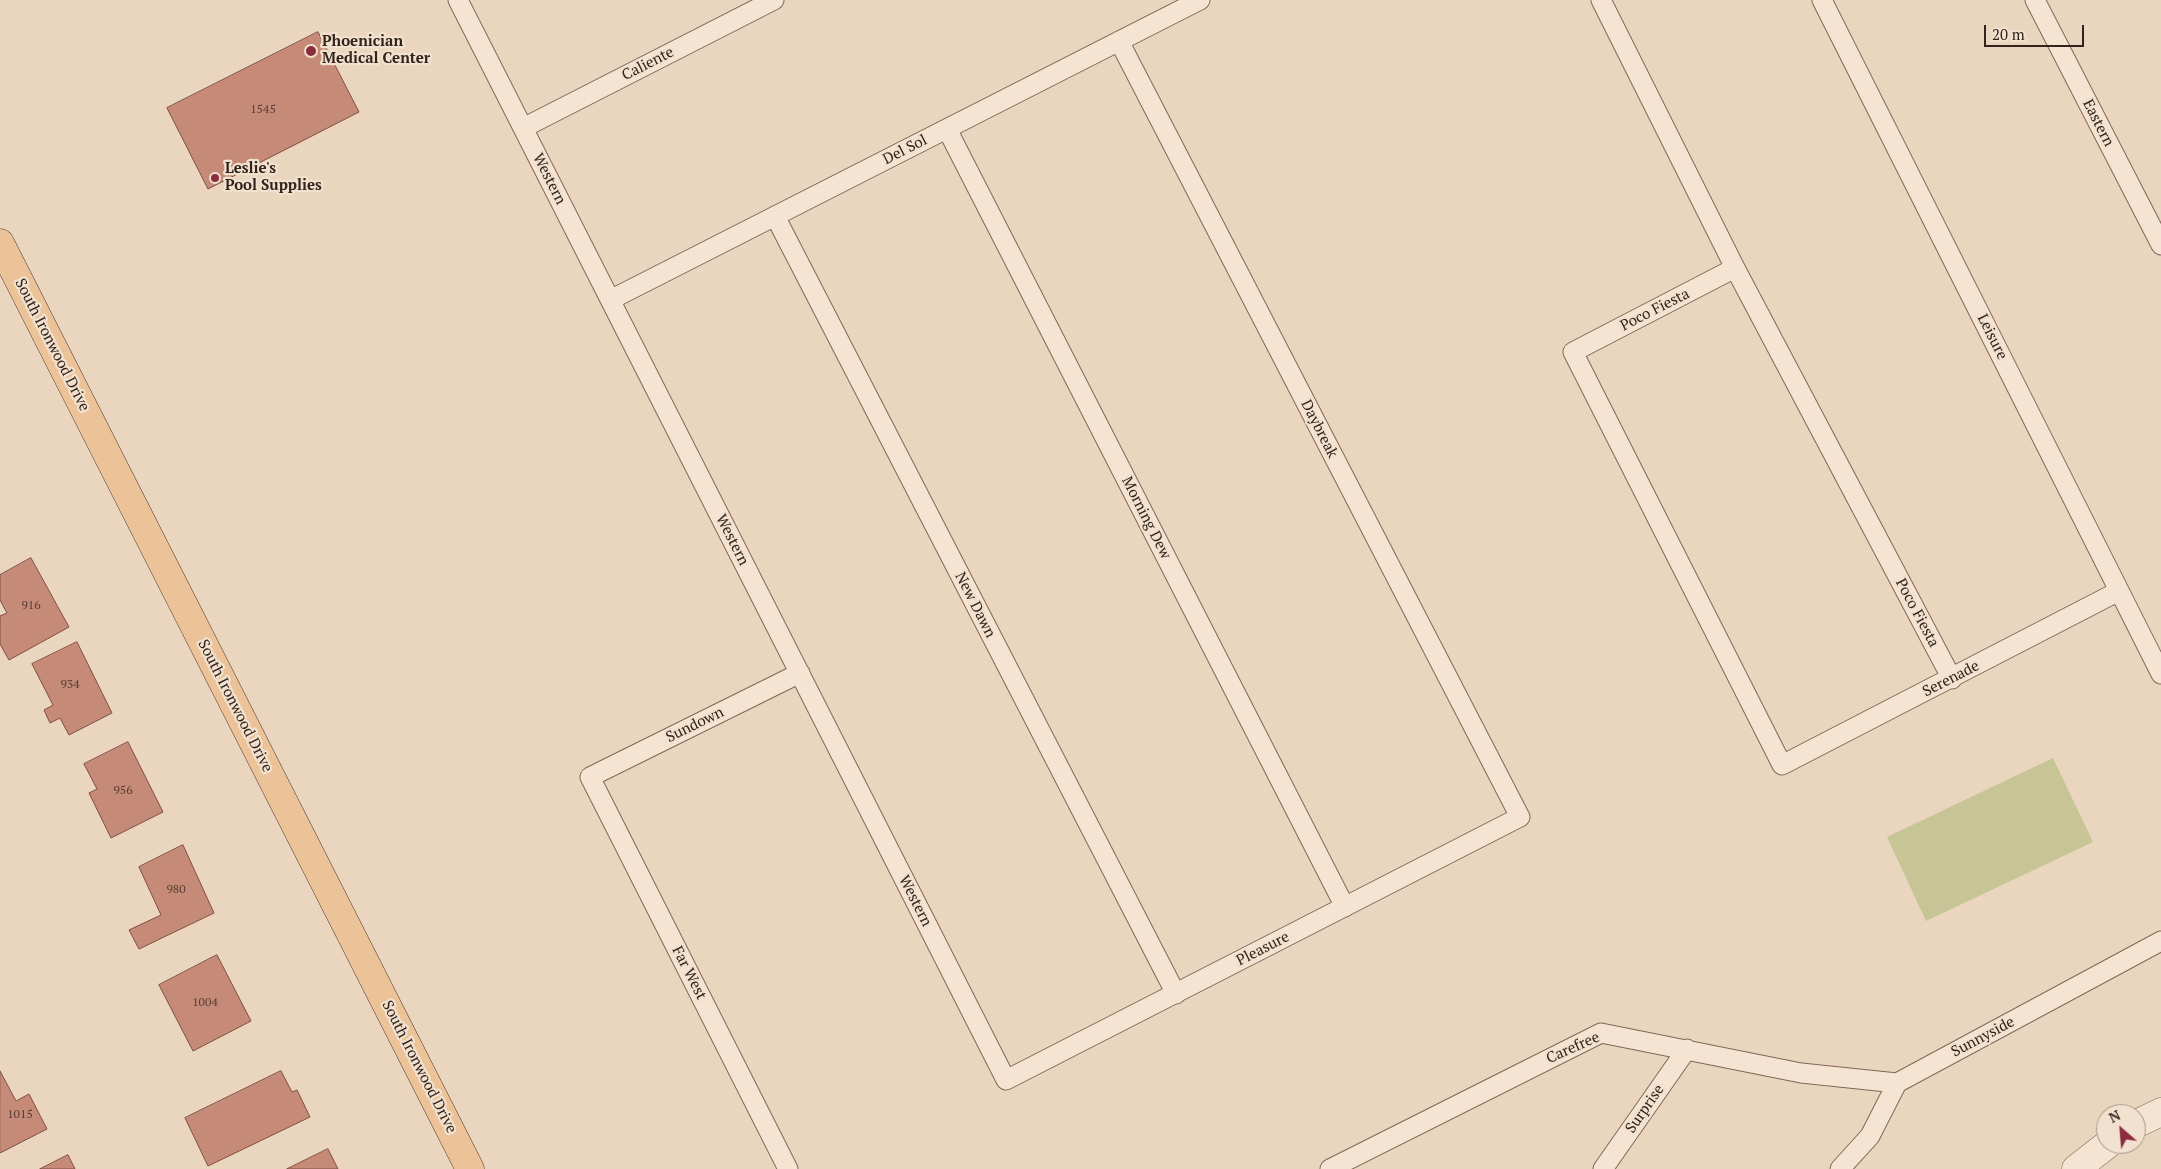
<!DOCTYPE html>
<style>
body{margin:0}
#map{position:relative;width:2161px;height:1169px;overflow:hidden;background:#ead6bf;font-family:"PT Serif",serif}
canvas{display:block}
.north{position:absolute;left:2096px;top:1104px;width:50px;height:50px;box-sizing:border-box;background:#f2e1ce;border:1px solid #a59587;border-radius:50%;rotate:333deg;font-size:14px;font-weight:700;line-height:20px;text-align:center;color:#32231c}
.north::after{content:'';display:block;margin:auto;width:18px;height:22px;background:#8c2d3f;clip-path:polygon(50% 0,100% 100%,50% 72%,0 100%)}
.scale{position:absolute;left:1984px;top:25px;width:100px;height:22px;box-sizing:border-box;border:2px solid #32231c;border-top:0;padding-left:6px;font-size:15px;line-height:18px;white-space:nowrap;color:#32231c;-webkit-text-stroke:4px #f2e1ce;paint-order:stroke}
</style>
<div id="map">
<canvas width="2161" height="1169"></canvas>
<div class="north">N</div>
<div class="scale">20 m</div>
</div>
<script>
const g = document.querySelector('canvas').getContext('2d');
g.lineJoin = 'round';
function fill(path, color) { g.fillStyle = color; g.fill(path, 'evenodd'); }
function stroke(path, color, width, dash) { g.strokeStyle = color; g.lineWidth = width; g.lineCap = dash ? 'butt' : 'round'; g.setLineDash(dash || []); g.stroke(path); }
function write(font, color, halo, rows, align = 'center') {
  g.font = font + ' "PT Serif",serif'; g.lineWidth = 4.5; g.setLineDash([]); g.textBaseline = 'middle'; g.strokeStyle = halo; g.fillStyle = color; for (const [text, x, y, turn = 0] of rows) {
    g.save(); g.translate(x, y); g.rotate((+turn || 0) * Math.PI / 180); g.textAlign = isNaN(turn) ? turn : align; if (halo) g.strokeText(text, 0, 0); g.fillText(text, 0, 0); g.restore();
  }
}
const green = new Path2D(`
 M 2053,758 L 2093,842 L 1926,921 L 1887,837 Z`);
const building = new Path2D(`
 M 318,32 L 359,112 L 208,189 L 167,108 Z
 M 31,558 L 69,627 L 9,660 L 0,644 L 0,616 L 7,613 L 0,600 L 0,575 Z
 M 77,642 L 112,713 L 69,735 L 60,718 L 50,723 L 44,710 L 53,705 L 32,664 Z
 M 128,742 L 163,812 L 111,838 L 89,793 L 97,789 L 84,764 Z
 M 183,845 L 214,913 L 139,949 L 129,930 L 161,915 L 139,867 Z
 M 217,955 L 251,1021 L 193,1051 L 159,985 Z
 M 0,1071 L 16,1101 L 29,1094 L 47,1129 L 0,1153 Z
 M 281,1071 L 292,1092 L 297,1090 L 310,1117 L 208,1166 L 185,1118 Z
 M 328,1149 L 338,1169 L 287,1169 Z
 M 68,1155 L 75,1169 L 40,1169 Z`);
const lane = new Path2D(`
 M 458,0 L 1006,1080 L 1520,817 L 1119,41
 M 1601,0 L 1735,268 L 1952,679
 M 1822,0 L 2161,674
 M 2035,0 L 2161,245
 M 523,128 L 774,0
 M 947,129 L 1345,907
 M 775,216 L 1176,994
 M 1735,268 L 1573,352 L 1782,765 L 2119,591
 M 610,300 L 1200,0
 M 788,1169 L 590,777 L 800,673
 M 1330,1169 L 1601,1033 L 1801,1073 L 1897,1083
 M 1603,1169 L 1687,1049
 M 1840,1169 L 1870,1136 L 1897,1083 L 2161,941`);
const street = new Path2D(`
 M 2136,1124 L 2161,1112
 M 2076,1169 L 2108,1144`);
const primary = new Path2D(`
 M 0,243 L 470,1169`);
const markers = [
 [311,51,6,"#8c2d3f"],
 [215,178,5,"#8c2d3f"]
];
const numberNames = [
 ["1545",263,110],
 ["916",31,606],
 ["934",70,685],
 ["956",123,791],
 ["980",176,890],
 ["1004",205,1003],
 ["1015",20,1115]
];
const poiNames = [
 ["Phoenician",322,42],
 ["Medical Center",322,59],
 ["Leslie's",225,169],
 ["Pool Supplies",225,186]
];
const streetNames = [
 ["Caliente",648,64,-27],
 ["Eastern",2098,123,63],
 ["Del Sol",905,150,-27],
 ["Western",549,179,63],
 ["Poco Fiesta",1655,310,-27],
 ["Leisure",1992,337,63],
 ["South Ironwood Drive",52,345,63],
 ["Daybreak",1319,429,63],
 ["Morning Dew",1146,518,63],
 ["Western",732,540,63],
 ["New Dawn",975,605,63],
 ["Poco Fiesta",1917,613,62],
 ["Serenade",1951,679,-27],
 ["South Ironwood Drive",235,706,63],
 ["Sundown",695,725,-26],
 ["Western",915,901,63],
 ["Pleasure",1263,949,-27],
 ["Far West",689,973,63],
 ["Sunnyside",1983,1037,-28],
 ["Carefree",1573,1048,-24],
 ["South Ironwood Drive",419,1067,63],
 ["Surprise",1645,1109,-55]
];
fill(green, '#c7c495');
fill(building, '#c68a78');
stroke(building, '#7f4e41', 1);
stroke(lane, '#816759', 21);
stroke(street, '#816759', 29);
stroke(primary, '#4f372d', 29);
stroke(lane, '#f6e4d2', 19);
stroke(street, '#f6e4d2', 28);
stroke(primary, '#ecc399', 28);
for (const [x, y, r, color] of markers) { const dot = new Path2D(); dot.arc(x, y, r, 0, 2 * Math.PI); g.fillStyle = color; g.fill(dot); stroke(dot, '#f2e1ce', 2); }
write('12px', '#573d33', null, numberNames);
write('bold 15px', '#32231c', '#f2e1ce', poiNames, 'left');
write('15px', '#32231c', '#f2e1ce', streetNames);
</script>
